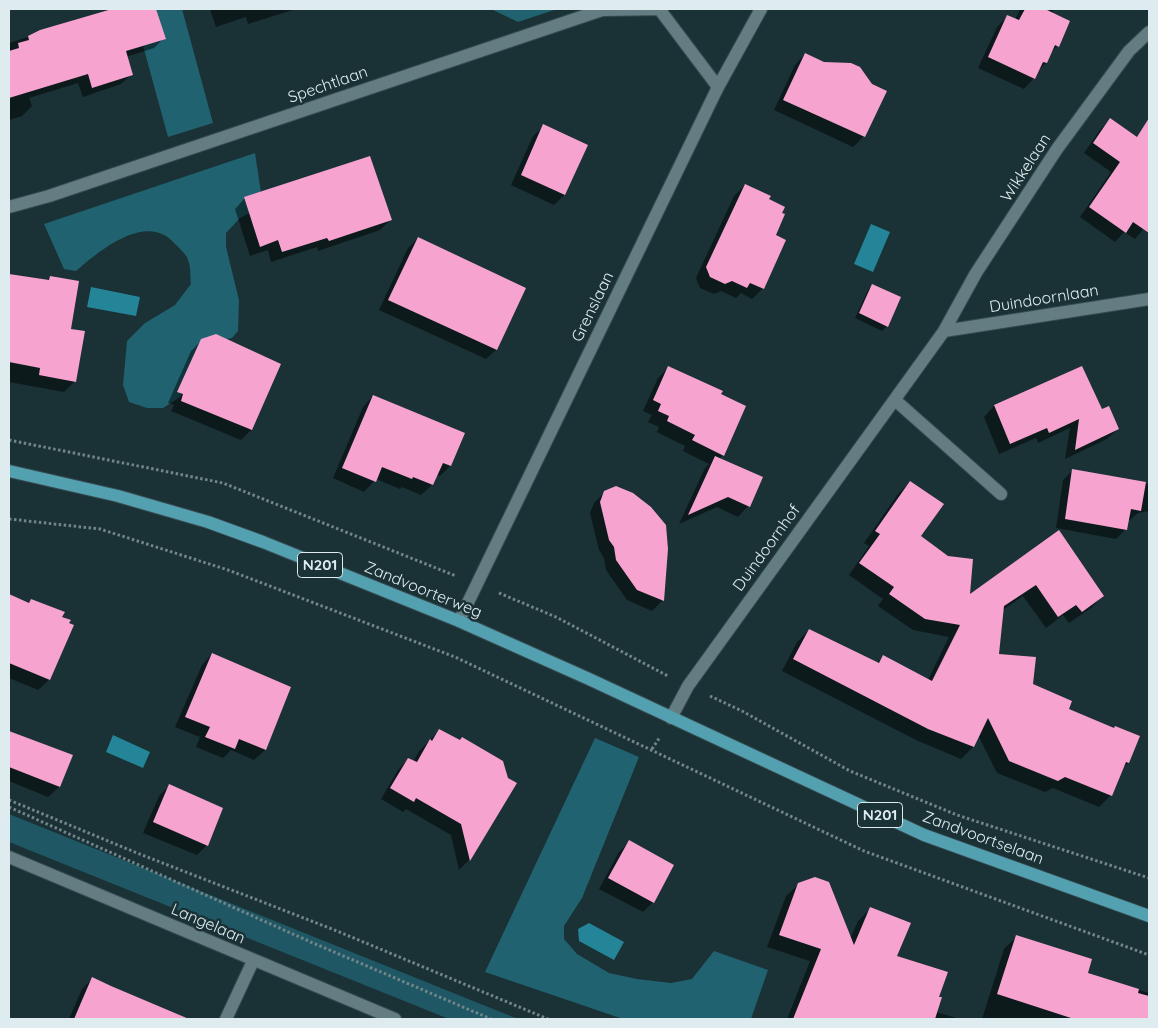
<!DOCTYPE html>
<style>
body{margin:0}
#map{position:relative;width:1158px;height:1028px;overflow:hidden;background:#1a3136;font-family:Quicksand,sans-serif}
canvas{display:block}
.frame{position:absolute;inset:0;border:10px solid #deecef;pointer-events:none}
</style>
<div id="map">
<canvas width="1158" height="1028"></canvas>
<div class="frame"></div>
</div>
<script>
const g = document.querySelector('canvas').getContext('2d');
g.lineJoin = 'round';
function fill(path, color) { g.fillStyle = color; g.fill(path, 'evenodd'); }
function stroke(path, color, width, dash) { g.strokeStyle = color; g.lineWidth = width; g.lineCap = dash ? 'butt' : 'round'; g.setLineDash(dash || []); g.stroke(path); }
function write(font, color, halo, rows, align = 'center') {
  g.font = font + ' Quicksand,sans-serif'; g.lineWidth = 5; g.setLineDash([]); g.textBaseline = 'middle'; g.strokeStyle = halo; g.fillStyle = color; for (const [text, x, y, turn = 0] of rows) {
    g.save(); g.translate(x, y); g.rotate((+turn || 0) * Math.PI / 180); g.textAlign = isNaN(turn) ? turn : align; if (halo) g.strokeText(text, 0, 0); g.fillText(text, 0, 0); g.restore();
  }
}
const green = new Path2D(`
 M 9,814 L 513,1017 L 520,1019 L 449,1019 L 9,842 Z`);
const forest = new Path2D(`
 M 133,9 L 182,9 L 213,123 L 168,137 Z
 M 491,9 L 557,9 L 518,22 Z
 M 255,153 L 263,206 L 240,218 L 226,233 L 226,247 L 239,300 L 238,331 L 232,338 L 216,341 L 198,355 L 180,397 L 163,408 L 147,408 L 129,402 L 123,385 L 127,341 L 145,323 L 175,305 L 191,284 C 190,277 191,267 188,260 C 187,255 180,249 176,245 C 148,210 100,250 76,271 L 64,269 L 44,224 Z
 M 595,738 L 639,757 L 582,898 L 564,926 L 564,939 L 577,954 L 609,973 L 637,979 L 671,983 L 692,979 L 714,951 L 768,970 L 751,1019 L 623,1019 L 485,972 Z`);
const water = new Path2D(`
 M 871,224 L 890,232 L 873,272 L 854,264 Z
 M 91,287 L 140,297 L 136,316 L 87,307 Z
 M 113,735 L 150,752 L 143,768 L 106,752 Z
 M 589,923 L 624,942 L 614,960 L 579,941 L 578,929 Z`);
const shadow = new Path2D(`
 M 117,9 L 154,9 L 164,38 L 154,48 L 126,57 L 131,75 L 121,84 L 83,97 L 78,83 L 29,98 L 32,106 L 22,116 L 9,120 L 9,43 Z
 M 210,9 L 296,9 L 248,24 L 246,17 L 216,27 Z
 M 1020,9 L 1054,9 L 1052,13 L 1069,22 L 1057,46 L 1050,54 L 1046,63 L 1038,71 L 1034,78 L 1024,89 L 978,68 L 997,27 L 1008,16 L 1015,20 Z
 M 805,54 L 871,85 L 864,136 L 853,147 L 774,110 L 795,65 Z
 M 1110,120 L 1138,140 L 1149,127 L 1149,226 L 1146,226 L 1135,239 L 1124,232 L 1115,242 L 1080,217 L 1111,172 L 1084,153 L 1100,130 Z
 M 544,126 L 587,146 L 564,195 L 554,205 L 511,185 L 533,136 Z
 M 745,185 L 767,200 L 774,236 L 763,288 L 752,299 L 741,293 L 736,298 L 721,291 L 714,294 L 700,288 L 696,278 L 734,196 Z
 M 245,198 L 390,220 L 380,230 L 318,251 L 317,247 L 271,262 L 268,250 L 250,256 L 235,209 Z
 M 418,238 L 496,350 L 486,359 L 379,310 L 408,248 Z
 M 9,275 L 47,281 L 50,278 L 69,330 L 75,381 L 64,392 L 9,382 Z
 M 872,285 L 887,326 L 882,331 L 855,318 L 868,290 Z
 M 202,340 L 251,430 L 241,440 L 171,411 L 174,405 L 168,403 L 191,351 Z
 M 669,367 L 719,395 L 723,455 L 719,459 L 748,506 L 738,517 L 717,507 L 679,524 L 705,468 L 709,464 L 683,451 L 685,446 L 657,432 L 659,427 L 648,422 L 652,415 L 643,411 L 658,378 Z
 M 1082,367 L 1101,411 L 1118,429 L 1107,439 L 1065,459 L 1070,428 L 1038,443 L 1036,438 L 999,454 L 984,417 L 994,406 Z
 M 373,396 L 450,466 L 440,476 L 436,475 L 432,485 L 421,495 L 402,487 L 400,489 L 376,479 L 364,492 L 333,478 L 363,407 Z
 M 1073,470 L 1149,484 L 1149,511 L 1138,513 L 1130,520 L 1128,520 L 1126,529 L 1116,539 L 1056,528 L 1063,480 Z
 M 910,482 L 920,536 L 969,597 L 1059,532 L 1103,596 L 1091,608 L 1069,623 L 1063,615 L 1046,628 L 1023,596 L 1003,610 L 998,655 L 1031,685 L 1067,709 L 1128,763 L 1122,769 L 1111,795 L 1099,807 L 1053,788 L 1045,792 L 997,773 L 978,735 L 973,747 L 961,759 L 916,740 L 782,671 L 797,642 L 809,630 L 877,663 L 884,656 L 928,680 L 949,637 L 913,630 L 878,606 L 883,599 L 849,575 L 869,546 L 864,543 L 898,494 Z
 M 605,492 L 667,549 L 662,601 L 652,611 L 627,600 L 606,570 L 604,558 L 599,550 L 590,513 L 594,503 Z
 M 15,598 L 28,604 L 31,600 L 72,626 L 49,680 L 38,690 L 9,678 L 9,604 Z
 M 212,654 L 290,687 L 265,750 L 254,760 L 231,750 L 223,758 L 196,747 L 200,737 L 175,727 L 202,665 Z
 M 440,730 L 515,783 L 469,860 L 459,870 L 451,835 L 406,809 L 403,812 L 381,799 L 398,770 L 408,759 L 413,762 L 419,751 Z
 M 9,732 L 71,756 L 59,787 L 48,797 L 9,781 Z
 M 169,786 L 207,845 L 197,855 L 143,833 L 159,796 Z
 M 629,842 L 653,902 L 643,912 L 599,889 L 619,852 Z
 M 799,884 L 850,939 L 858,921 L 870,909 L 896,957 L 938,997 L 936,1012 L 960,1019 L 787,1019 L 810,961 L 767,947 L 786,896 Z
 M 1016,937 L 1086,974 L 1149,993 L 1149,1019 L 982,1019 L 1004,949 Z
 M 92,979 L 143,1001 L 136,1019 L 69,1019 L 82,989 Z`);
const building = new Path2D(`
 M 112,9 L 156,9 L 166,39 L 126,51 L 133,75 L 92,88 L 88,74 L 9,98 L 9,51 L 19,48 L 18,43 L 29,40 L 28,36 L 40,30 Z
 M 1025,9 L 1045,9 L 1070,21 L 1059,47 L 1055,45 L 1047,63 L 1043,62 L 1035,79 L 988,57 L 1007,15 L 1019,20 Z
 M 805,53 L 824,62 L 851,63 L 860,67 L 872,84 L 887,91 L 865,137 L 783,100 Z
 M 1110,118 L 1137,137 L 1149,118 L 1149,233 L 1133,222 L 1126,233 L 1089,207 L 1120,162 L 1093,143 Z
 M 543,124 L 588,145 L 565,195 L 521,175 Z
 M 370,156 L 392,220 L 329,241 L 327,238 L 282,252 L 278,240 L 260,247 L 244,197 Z
 M 745,184 L 771,196 L 769,199 L 785,207 L 782,213 L 785,214 L 776,235 L 786,240 L 764,289 L 750,283 L 747,288 L 732,281 L 725,284 L 710,277 L 706,267 Z
 M 418,237 L 526,288 L 497,350 L 388,300 Z
 M 9,274 L 49,280 L 50,276 L 79,281 L 71,329 L 85,331 L 76,382 L 39,375 L 40,368 L 9,362 Z
 M 872,284 L 901,297 L 888,327 L 859,313 Z
 M 216,334 L 281,364 L 252,430 L 181,401 L 183,394 L 177,392 L 201,339 Z
 M 668,366 L 723,391 L 721,394 L 746,406 L 724,456 L 692,440 L 695,435 L 667,421 L 669,416 L 658,411 L 661,404 L 653,400 Z
 M 1082,366 L 1102,409 L 1109,406 L 1119,429 L 1075,450 L 1079,419 L 1049,433 L 1047,428 L 1010,444 L 994,405 Z
 M 373,395 L 465,433 L 451,466 L 443,463 L 433,485 L 413,477 L 412,479 L 382,467 L 376,482 L 342,468 Z
 M 715,456 L 763,477 L 750,507 L 728,497 L 688,515 Z
 M 1072,469 L 1146,482 L 1141,511 L 1131,509 L 1127,530 L 1065,519 Z
 M 910,481 L 944,504 L 921,536 L 948,556 L 973,559 L 970,594 L 1059,530 L 1104,596 L 1082,612 L 1076,605 L 1058,617 L 1036,585 L 1004,606 L 999,654 L 1036,657 L 1033,684 L 1072,701 L 1069,709 L 1114,728 L 1115,726 L 1140,736 L 1129,763 L 1126,762 L 1112,796 L 1065,777 L 1058,781 L 1009,761 L 988,718 L 974,747 L 928,729 L 793,659 L 809,629 L 879,663 L 883,655 L 932,681 L 960,625 L 925,619 L 889,594 L 894,587 L 859,563 L 880,534 L 875,531 Z
 M 616,486 L 633,493 L 651,507 L 666,525 L 668,549 L 664,601 L 637,590 L 616,560 L 614,547 L 609,540 L 600,502 L 604,491 Z
 M 9,594 L 29,603 L 31,599 L 65,612 L 62,617 L 71,620 L 69,623 L 74,625 L 50,680 L 9,663 Z
 M 212,653 L 291,687 L 266,750 L 239,739 L 235,749 L 205,737 L 210,727 L 185,717 Z
 M 439,729 L 460,740 L 462,737 L 503,761 L 508,778 L 517,783 L 470,861 L 461,824 L 416,798 L 414,802 L 390,788 L 408,758 L 417,762 L 430,739 L 432,741 Z
 M 9,731 L 73,755 L 60,787 L 9,767 Z
 M 169,784 L 223,808 L 208,846 L 153,822 Z
 M 629,840 L 674,865 L 654,903 L 608,878 Z
 M 815,877 L 829,882 L 854,945 L 870,907 L 911,923 L 897,956 L 948,972 L 939,997 L 942,997 L 935,1019 L 793,1019 L 821,949 L 779,935 L 798,883 Z
 M 1016,935 L 1092,959 L 1088,973 L 1139,989 L 1138,993 L 1149,996 L 1149,1019 L 1074,1019 L 997,994 Z
 M 92,977 L 111,986 L 189,1019 L 74,1019 Z`);
const path = new Path2D(`
 M 9,440 L 223,483 L 456,576
 M 9,519 L 100,529 L 228,570 L 455,657 L 864,851 L 1149,955
 M 499,593 L 556,617 L 668,676
 M 710,696 L 742,711 L 850,771 L 957,815 L 1149,878
 M 652,749 L 660,737
 M 9,800 L 137,853 L 337,931 L 548,1019
 M 9,807 L 313,943 L 491,1019`);
const lane = new Path2D(`
 M 895,400 L 1001,494`);
const street = new Path2D(`
 M 660,10 L 718,87
 M 9,207 L 49,196 L 602,10 L 661,9
 M 944,331 L 1149,299
 M 459,621 L 718,87 L 761,9
 M 671,718 L 688,686 L 944,331 L 976,273 L 1057,149 L 1129,51 L 1149,32
 M 9,857 L 395,1019
 M 226,1019 L 253,961`);
const primary = new Path2D(`
 M 9,471 L 118,496 L 208,522 L 263,542 L 459,621 L 589,679 L 924,835 L 1149,916`);
const shields = [
 [320,565,45],
 [880,815,45]
];
const shieldNames = [
 ["N201",320,565],
 ["N201",880,815]
];
const streetNames = [
 ["Spechtlaan",328,85,-19],
 ["Wikkelaan",1026,168,-57],
 ["Duindoornlaan",1044,299,-9],
 ["Grenslaan",593,307,-64],
 ["Duindoornhof",767,548,-54],
 ["Zandvoorterweg",423,590,22],
 ["Zandvoortselaan",983,838,20],
 ["Langelaan",208,924,23]
];
fill(green, '#1f5864');
fill(forest, '#216270');
fill(water, '#248599');
fill(shadow, '#0007');
fill(building, '#f6a3d0');
stroke(lane, '#374c50', 14);
stroke(street, '#374c50', 14);
stroke(primary, '#374c50', 14);
stroke(path, '#72858a', 3, [2.5, 2.5]);
stroke(lane, '#647d83', 12);
stroke(street, '#647d83', 12);
stroke(primary, '#53a0b1', 12);
for (const [x, y, w] of shields) { const box = new Path2D(); box.roundRect(x - w / 2, y - 12.5, w, 25, 4); g.fillStyle = '#1a3136'; g.fill(box); stroke(box, '#deecef', 1); }
write('bold 15px', '#deecef', null, shieldNames);
write('16px', '#deecef', '#1a3136', streetNames);
</script>
